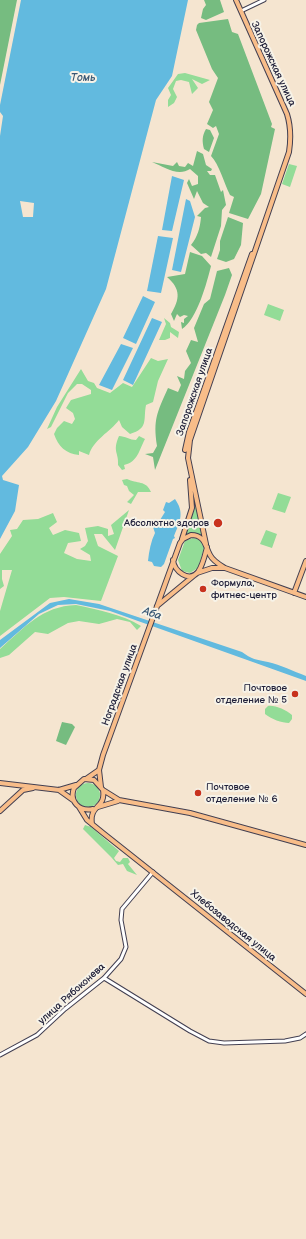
<!DOCTYPE html>
<meta charset="utf-8">
<style>
body{margin:0}
canvas{display:block;background:#f5e5d0}
</style>
<canvas width="306" height="1239"></canvas>
<script>
const g = document.querySelector('canvas').getContext('2d');
g.lineJoin = 'round';
function fill(path, color) { g.fillStyle = color; g.fill(path, 'evenodd'); }
function stroke(path, color, width, dash) { g.strokeStyle = color; g.lineWidth = width; g.lineCap = dash ? 'butt' : 'round'; g.setLineDash(dash || []); g.stroke(path); }
function write(font, color, halo, rows, align = 'center') {
  g.font = font + ' "Balsamiq Sans",sans-serif'; g.lineWidth = 4; g.setLineDash([]); g.textBaseline = 'middle'; g.strokeStyle = halo; g.fillStyle = color; for (const [text, x, y, turn = 0] of rows) {
    g.save(); g.translate(x, y); g.rotate((+turn || 0) * Math.PI / 180); g.textAlign = isNaN(turn) ? turn : align; if (halo) g.strokeText(text, 0, 0); g.fillText(text, 0, 0); g.restore();
  }
}
const green = new Path2D(`
 M 185,73 L 210,80 L 202,84 L 192,79 L 198,88 L 192,94 L 189,82 L 181,80 L 176,81 L 173,89 L 177,97 L 174,103 L 168,107 L 168,100 L 171,95 L 168,88 L 178,74 Z
 M 289,164 L 297,166 L 290,187 L 282,184 Z
 M 268,304 L 284,310 L 280,321 L 264,315 Z
 M 164,318 L 170,323 L 171,327 L 179,332 L 178,338 L 170,332 L 170,338 L 165,340 L 159,340 L 166,324 Z
 M 151,358 L 158,361 L 168,359 L 158,381 L 153,402 L 146,405 C 143,420 149,428 130,434 L 122,427 L 119,420 C 110,432 93,440 89,455 L 79,451 L 79,455 C 66,454 58,446 54,434 L 57,428 L 64,421 L 72,424 L 75,419 L 73,413 L 66,408 L 71,400 L 91,394 L 91,390 L 82,384 L 77,384 L 68,393 L 51,427 L 47,429 L 57,407 L 81,369 L 88,381 L 94,383 L 97,388 L 110,393 L 123,383 L 132,387 Z
 M 119,436 C 125,436 130,440 136,440 L 139,436 L 145,439 C 139,450 138,462 124,465 L 125,469 L 122,470 L 118,465 C 119,452 112,452 119,436 Z
 M 127,479 C 137,484 146,480 151,492 L 138,492 L 131,504 L 127,502 L 134,495 L 129,491 L 127,486 L 124,485 L 122,480 Z
 M 278,493 L 291,497 L 285,513 L 272,509 Z
 M 197,503 L 203,537 L 190,534 L 185,535 Z
 M 129,510 L 115,550 L 102,534 L 94,534 L 98,546 L 118,556 L 101,601 L 64,597 L 50,598 L 0,636 L 0,611 L 12,570 L 2,570 L 2,579 L 4,586 L 0,589 L 0,554 L 12,536 L 10,530 L 17,529 L 23,520 L 38,519 L 53,513 L 57,522 L 49,528 L 53,535 L 65,530 L 79,533 L 81,541 L 68,543 L 64,553 L 77,559 L 91,561 L 90,555 L 80,549 L 85,546 L 88,541 L 85,528 L 98,526 L 108,529 L 108,536 L 114,534 L 111,525 Z
 M 266,530 L 277,534 L 272,548 L 260,544 Z
 M 193,538 L 200,540 L 204,548 L 198,568 L 190,573 L 182,571 L 178,560 L 185,541 Z
 M 76,605 C 99,610 121,614 141,626 L 137,630 L 130,622 L 117,619 L 99,624 L 79,621 L 68,623 L 48,634 L 35,632 L 9,655 L 0,658 L 0,649 C 24,628 42,606 76,605 Z
 M 268,706 C 275,705 286,710 292,715 L 292,719 L 289,723 C 282,723 271,719 265,714 L 265,709 Z
 M76 795a12 12 0 1 1 24 0a12 12 0 1 1-24 0Z
 M 85,825 L 91,827 L 119,851 L 114,858 L 116,861 L 120,862 L 123,858 L 128,858 L 130,862 L 128,864 L 137,875 L 127,871 L 123,864 L 118,865 L 111,857 L 83,829 Z`);
const forest = new Path2D(`
 M 0,0 L 17,0 L 0,85 Z
 M 204,0 L 220,0 L 224,12 L 206,20 L 201,18 L 203,9 L 206,5 Z
 M 228,19 L 232,32 L 238,34 L 272,124 L 271,127 L 275,129 L 261,194 L 248,219 L 229,213 L 234,197 L 230,195 C 224,183 219,164 211,156 L 219,134 L 216,126 L 213,128 L 207,124 L 213,110 L 209,102 L 218,78 L 212,69 L 196,30 L 197,25 L 199,23 Z
 M 206,129 L 210,130 L 214,138 L 209,152 L 204,149 C 202,141 202,136 206,129 Z
 M 197,151 L 203,154 L 206,165 L 212,169 L 211,171 L 207,171 L 210,175 L 215,175 L 221,192 L 223,190 L 226,205 L 222,210 L 221,226 L 211,257 L 206,253 L 201,254 L 191,245 C 198,236 200,228 201,217 L 197,216 L 205,208 L 209,207 L 203,203 L 197,191 L 194,199 L 187,183 L 189,179 L 192,186 L 198,184 L 198,176 L 190,169 C 178,177 164,167 152,162 L 173,166 L 177,162 L 179,166 L 185,167 L 188,163 L 193,166 Z
 M 228,217 L 243,223 L 241,245 L 234,259 L 226,262 L 217,259 L 220,250 L 220,241 Z
 M 190,252 L 202,256 L 211,266 C 207,282 197,320 182,329 L 181,322 L 184,323 L 184,319 L 188,316 L 184,315 L 180,317 L 177,314 L 174,321 L 171,314 C 180,299 181,289 167,277 L 185,274 Z
 M 229,268 L 232,275 L 225,295 L 155,470 L 153,457 L 145,454 L 153,453 L 157,446 C 153,419 157,413 168,388 L 178,392 L 181,385 L 177,376 L 184,379 L 185,371 L 191,363 L 186,351 L 191,340 L 198,342 L 194,328 L 204,304 L 210,299 L 217,271 Z
 M 62,722 L 72,724 L 75,727 L 66,745 L 56,741 Z`);
const water = new Path2D(`
 M 21,0 L 188,0 L 172,76 L 156,100 L 106,289 L 56,401 L 28,447 L 2,476 L 3,480 L 19,485 L 15,511 L 0,539 L 0,136 L 3,116 L 0,112 L 0,105 ZM 20,201 L 34,203 L 33,217 L 23,217 Z
 M 172,176 L 184,180 L 172,231 L 162,230 Z
 M 186,199 L 190,201 L 195,217 L 181,272 L 172,270 Z
 M 158,236 L 173,238 L 161,293 L 147,291 Z
 M 143,296 L 155,302 L 136,344 L 123,338 Z
 M 152,318 L 162,322 L 133,385 L 123,380 Z
 M 121,344 L 133,348 L 112,390 L 99,385 Z
 M 175,499 C 184,512 181,520 174,536 L 175,538 L 173,539 L 164,564 L 161,567 L 154,566 L 152,562 L 148,561 C 149,551 151,541 155,533 L 153,527 L 154,524 L 161,523 L 160,520 L 165,512 L 163,510 L 166,502 L 169,503 Z
 M 69,599 L 99,604 L 242,652 C 251,659 257,660 268,662 C 281,665 293,671 306,676 L 306,681 L 110,611 L 76,604 L 58,605 L 39,614 L 0,648 L 0,640 L 50,603 Z`);
const minor = new Path2D(`
 M 241,11 L 264,0
 M 104,978 L 190,1031 L 209,1041 L 224,1043 L 285,1041 L 300,1038 L 306,1034
 M 0,1055 L 37,1035 L 65,1009 L 104,978 L 121,959 L 126,947 L 121,920 L 122,909 L 153,872`);
const major = new Path2D(`
 M 185,450 L 189,432 L 252,254
 M 182,539 L 192,508 L 190,480
 M 206,544 L 188,458 L 190,440 L 289,152 C 291,139 291,127 287,114 L 236,0
 M 173,560 C 174,571 189,583 198,572 C 203,565 205,555 207,547
 M 294,593 L 306,561
 M 157,606 L 197,573 L 212,568 L 225,568 L 306,597
 M 86,779 L 99,770
 M 0,783 L 59,790 L 76,785
 M 101,787 L 99,770 L 103,755 L 180,543 L 183,539 L 191,535 C 205,535 205,546 210,555 C 213,561 220,565 225,568
 M 59,790 L 73,800
 M 103,790 L 119,800 L 190,813 L 306,845
 M 79,807 L 87,820 L 103,833 L 306,994
 M 98,807 L 118,801
 M 0,811 L 23,790 L 33,788
 M 92,824 C 89,804 106,809 103,790 L 94,780 L 84,779 L 74,788 C 69,801 79,812 93,809`);
const markers = [
 [218,523,5,"#c8321e"],
 [203,589,4,"#c8321e"],
 [295,694,4,"#c8321e"],
 [198,793,4,"#c8321e"]
];
const streetNames = [
 ["Запорожская улица",273,64,65],
 ["Запорожская улица",195,392,-71],
 ["Ноградская улица",120,685,-70],
 ["Хлебозаводская улица",233,926,39],
 ["улица Рябоконева",72,994,-42]
];
const poiNames = [
 ["Абсолютно здоров",209,523],
 ["Формула,",211,583,"left"],
 ["фитнес-центр",211,595,"left"],
 ["Почтовое",287,688],
 ["отделение № 5",287,700],
 ["Почтовое",206,787,"left"],
 ["отделение № 6",206,799,"left"]
];
const waterNames = [
 ["Томь",83,78],
 ["Аба",152,614,19]
];
fill(green, '#93dc97');
fill(forest, '#76bc80');
fill(water, '#62badf');
stroke(minor, '#423f51', 5);
stroke(major, '#423f51', 6);
stroke(minor, '#fff', 3);
stroke(major, '#f8bd89', 4);
for (const [x, y, r, color] of markers) { const dot = new Path2D(); dot.arc(x, y, r, 0, 2 * Math.PI); g.fillStyle = color; g.fill(dot); stroke(dot, '#f7f3e8', 1.5); }
write('10px', '#22223b', '#f7f3e8', streetNames);
write('10px', '#22223b', '#f7f3e8', poiNames, 'right');
write('italic 11px', '#385774', '#f7f3e8', waterNames);
</script>
